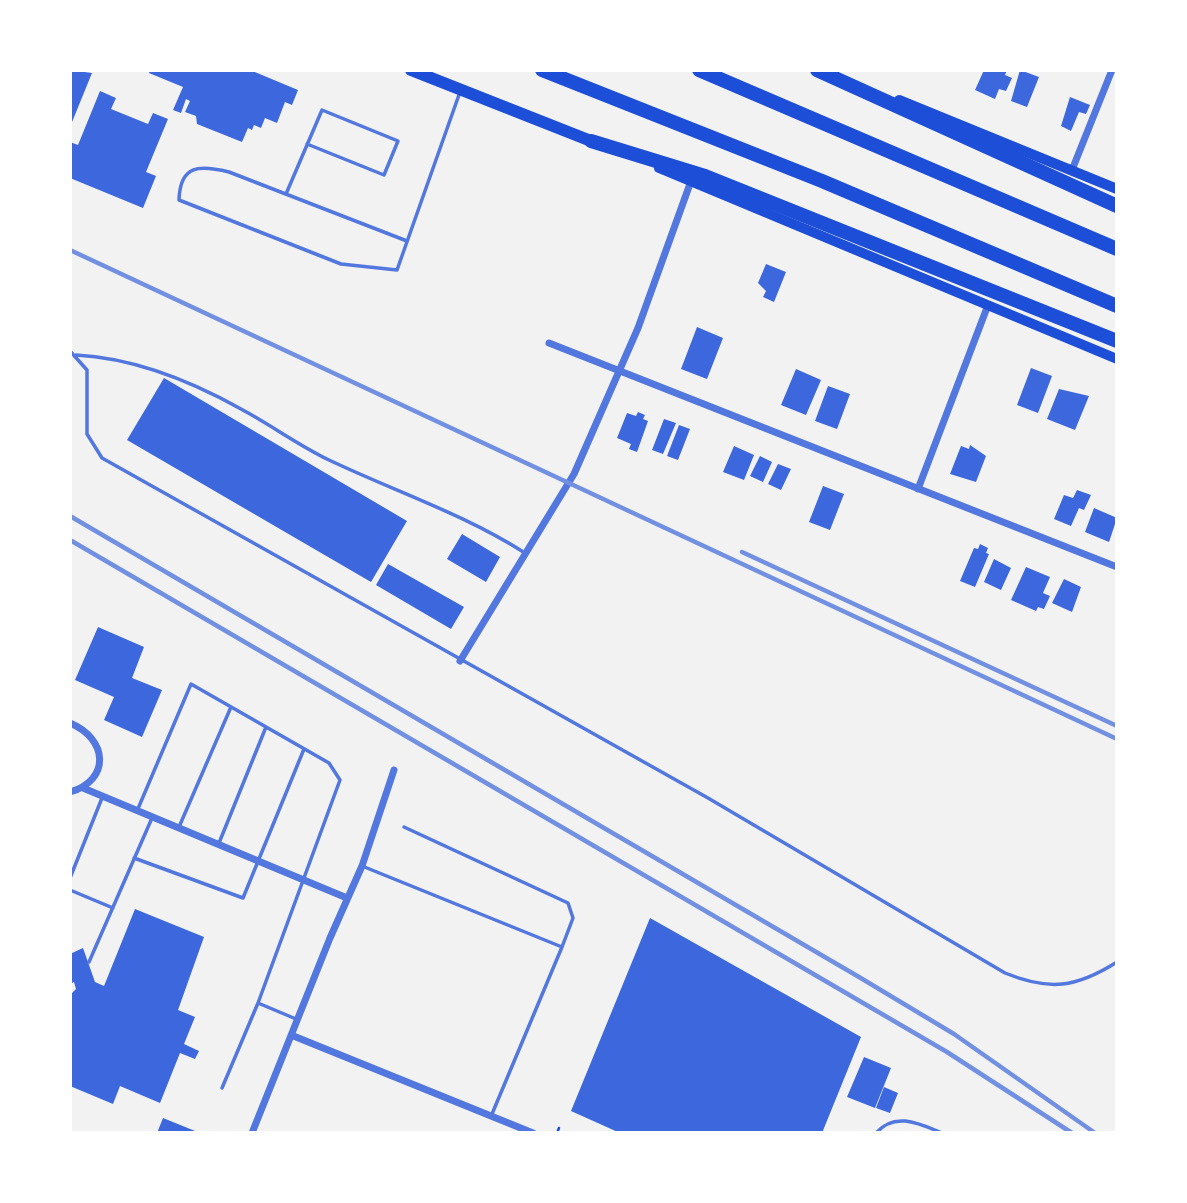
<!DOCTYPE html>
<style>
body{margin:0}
#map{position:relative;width:1187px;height:1203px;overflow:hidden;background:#f2f2f2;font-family:"Zilla Slab",serif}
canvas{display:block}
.frame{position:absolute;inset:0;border:72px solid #fff;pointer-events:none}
</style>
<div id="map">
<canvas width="1187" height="1203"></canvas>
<div class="frame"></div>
</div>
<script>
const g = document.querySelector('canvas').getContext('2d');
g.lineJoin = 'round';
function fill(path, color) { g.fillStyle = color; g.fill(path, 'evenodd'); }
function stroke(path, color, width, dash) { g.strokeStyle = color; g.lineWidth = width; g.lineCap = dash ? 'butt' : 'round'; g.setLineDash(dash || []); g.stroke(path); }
const building = new Path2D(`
 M 70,70 L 92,73 L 70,127 Z
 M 150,70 L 250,70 L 298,90 L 292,105 L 285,102 L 277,123 L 265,118 L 261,128 L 254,125 L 252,130 L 248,128 L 242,142 L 197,124 L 196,116 L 185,112 L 190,101 L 186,99 L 181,113 L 173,110 L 183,87 L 149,73 Z
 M 984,70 L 1007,70 L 1005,75 L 1012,78 L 1006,91 L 999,89 L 995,99 L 975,90 Z
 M 1020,70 L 1039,77 L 1027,107 L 1011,101 Z
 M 100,91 L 116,98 L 111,109 L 148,124 L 153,113 L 168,119 L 146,172 L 156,176 L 143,208 L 70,178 L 70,142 L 78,145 Z
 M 1070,97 L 1090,105 L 1086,114 L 1079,112 L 1071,131 L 1061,126 Z
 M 766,264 L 786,272 L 774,302 L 763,297 L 766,291 L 758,283 Z
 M 697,327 L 723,338 L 707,379 L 681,369 Z
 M 1031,368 L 1052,376 L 1038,413 L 1017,405 Z
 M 796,369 L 821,380 L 806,415 L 781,405 Z
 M 164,378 L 407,521 L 371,582 L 127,440 Z
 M 828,386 L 850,394 L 837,429 L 815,421 Z
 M 1059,389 L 1089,396 L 1075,430 L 1047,419 Z
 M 638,412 L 645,415 L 643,419 L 648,421 L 637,452 L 629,449 L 631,444 L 617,438 L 627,413 L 636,416 Z
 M 664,419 L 676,423 L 663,454 L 652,450 Z
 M 679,425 L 690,429 L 678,460 L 667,456 Z
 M 970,445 L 986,456 L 976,482 L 950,474 L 961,446 L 969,449 Z
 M 734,446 L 754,455 L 744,480 L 723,472 Z
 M 760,456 L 772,462 L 763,482 L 750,476 Z
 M 778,464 L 791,469 L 781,490 L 768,484 Z
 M 823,486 L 844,494 L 830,530 L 809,522 Z
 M 1077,490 L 1091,495 L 1084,510 L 1079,508 L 1071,526 L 1054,519 L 1064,495 L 1073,498 Z
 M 1094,508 L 1117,518 L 1109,542 L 1085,532 Z
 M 462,534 L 500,557 L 486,582 L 447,559 Z
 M 980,544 L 988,548 L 986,553 L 989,554 L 975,587 L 960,581 L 974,548 L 978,549 Z
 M 994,559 L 1011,568 L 1001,590 L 984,582 Z
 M 388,564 L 464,607 L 451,629 L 376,585 Z
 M 1026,567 L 1050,577 L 1043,593 L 1050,596 L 1044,609 L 1038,607 L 1036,611 L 1011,600 Z
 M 1064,579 L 1081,587 L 1072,612 L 1052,603 Z
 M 98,627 L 144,647 L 132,678 L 162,690 L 142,737 L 104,720 L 114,697 L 75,680 Z
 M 135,909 L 204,937 L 178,1010 L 195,1017 L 184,1044 L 199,1051 L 195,1059 L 180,1053 L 160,1103 L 120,1086 L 113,1104 L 70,1086 L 70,995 L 76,989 L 74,982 L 70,984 L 70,954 L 83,948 L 95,982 L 104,986 Z
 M 650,918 L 861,1037 L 822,1133 L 620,1133 L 571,1111 Z
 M 864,1057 L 891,1068 L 875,1108 L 847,1097 Z
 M 884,1087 L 898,1093 L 890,1113 L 876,1108 Z
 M 163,1118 L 200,1133 L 157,1133 Z`);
const path = new Path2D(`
 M 557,1133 L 559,1128`);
const service = new Path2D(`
 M 286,194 L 322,110 L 398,141 L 384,175 L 307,144
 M 407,241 L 229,172 C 200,165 180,164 179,200 L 341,264 L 397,270 L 460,92
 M 70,351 L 87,370 L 87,434 L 102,458 L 708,798 L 1005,973 C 1049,991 1076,988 1117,962
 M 76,355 C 133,358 191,381 241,409 C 271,425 298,445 329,460 C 394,491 464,514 525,553
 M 137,811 L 191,684 L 329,763 L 340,780 L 258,1003 L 296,1019
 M 179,827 L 231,707
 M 404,827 L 568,903 L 573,918 L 562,947
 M 219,843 L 266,727
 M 134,858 L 243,898 L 304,749
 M 362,866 L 562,947 L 492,1114
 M 70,878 L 102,798
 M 70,890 L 113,908
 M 89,962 L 152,818
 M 222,1088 L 258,1003
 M 876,1133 C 895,1111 920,1124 942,1133`);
const minor = new Path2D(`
 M 1072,170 L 1112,70
 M 549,343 L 1117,567
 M 918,489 L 988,305
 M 460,661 L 574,474 L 638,328 L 691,181
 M 70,723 C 108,739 111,780 70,792
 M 83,788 L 347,898
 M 291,1035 L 533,1133
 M 252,1133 L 330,938 L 362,866 L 394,770`);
const secondary = new Path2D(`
 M 899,100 L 1117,189
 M 659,168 L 1117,359`);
const primary = new Path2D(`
 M 411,70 L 591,141`);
const motorway = new Path2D(`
 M 542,70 L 822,181 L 1117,306
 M 699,70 L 1117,249
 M 817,70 L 1117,206
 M 591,141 L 705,176 L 1117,341`);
const rail = new Path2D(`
 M 70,250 L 1117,739
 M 70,516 L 859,977 L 954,1034 L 1095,1133
 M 70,540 L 947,1052 L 1072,1133
 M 742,552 L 1117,726`);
fill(building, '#3d67dc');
stroke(path, '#1d4ed8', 2.5);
stroke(service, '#5277de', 3.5);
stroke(minor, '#5277de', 7);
stroke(secondary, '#1d4ed8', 10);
stroke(primary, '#1d4ed8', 12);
stroke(motorway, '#1d4ed8', 14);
stroke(rail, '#7290e2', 4.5);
</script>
